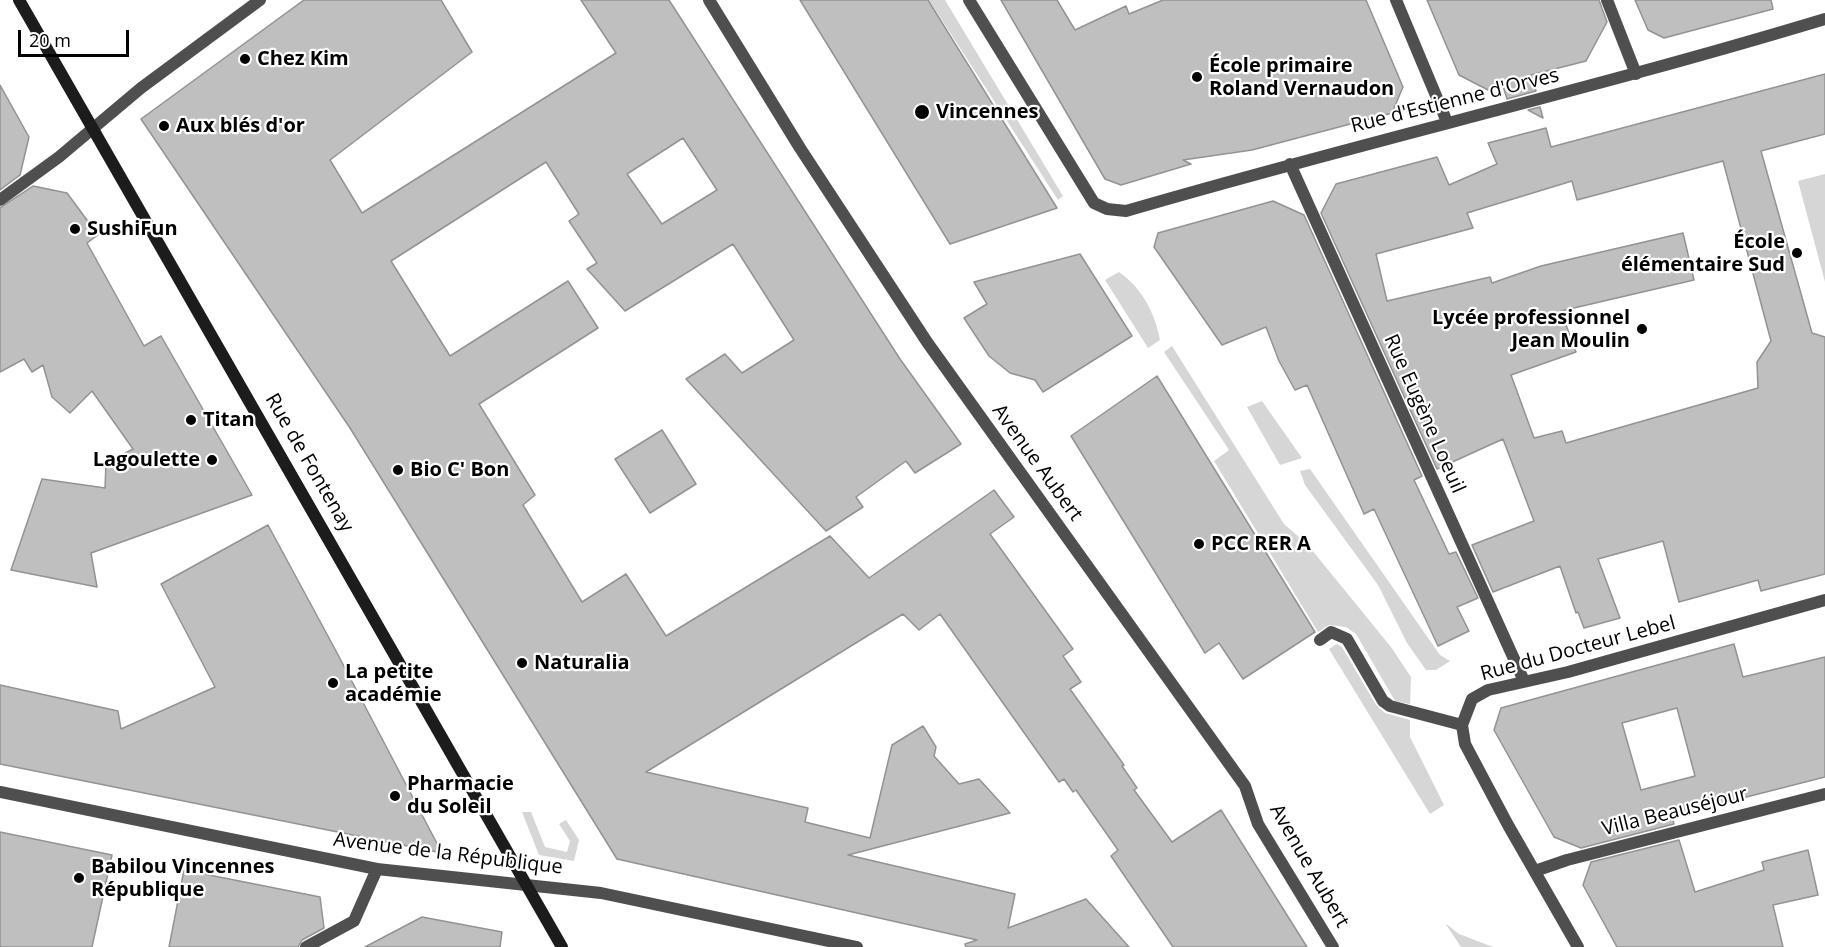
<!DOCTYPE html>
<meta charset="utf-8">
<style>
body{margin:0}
#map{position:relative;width:1825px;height:947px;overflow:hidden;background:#fff;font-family:"Open Sans",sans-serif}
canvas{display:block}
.scale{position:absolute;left:18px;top:30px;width:111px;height:27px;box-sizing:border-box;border:3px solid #000;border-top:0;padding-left:8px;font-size:18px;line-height:21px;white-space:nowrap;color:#000;-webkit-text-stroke:4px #fff;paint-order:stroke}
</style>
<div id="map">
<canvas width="1825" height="947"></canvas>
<div class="scale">20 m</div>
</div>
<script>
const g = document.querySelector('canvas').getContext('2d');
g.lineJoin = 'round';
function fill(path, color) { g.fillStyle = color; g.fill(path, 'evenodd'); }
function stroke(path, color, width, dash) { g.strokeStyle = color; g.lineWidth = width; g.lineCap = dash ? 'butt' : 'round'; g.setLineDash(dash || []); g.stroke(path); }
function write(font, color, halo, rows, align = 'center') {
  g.font = font + ' "Open Sans",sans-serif'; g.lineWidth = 4.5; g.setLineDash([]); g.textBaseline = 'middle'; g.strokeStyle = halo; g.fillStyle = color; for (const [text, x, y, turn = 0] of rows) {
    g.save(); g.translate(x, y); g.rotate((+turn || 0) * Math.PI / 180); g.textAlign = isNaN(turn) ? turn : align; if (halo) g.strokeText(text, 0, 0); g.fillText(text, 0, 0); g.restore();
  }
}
const green = new Path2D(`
 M 929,0 L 945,0 L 1063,196 L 1058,200 Z
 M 1825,174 L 1825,282 L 1798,181 Z
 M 1119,272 C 1142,288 1155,313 1160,340 L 1148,348 L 1105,280 Z
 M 1172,346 L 1284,524 L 1307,544 L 1391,647 L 1411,677 L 1410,704 L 1395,701 L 1356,634 L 1346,627 L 1329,625 L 1318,632 L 1214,461 L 1229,450 L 1164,352 Z
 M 1262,401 L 1302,458 L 1280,465 L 1247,407 Z
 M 1310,469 L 1440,655 L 1450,661 L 1436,670 L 1426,670 L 1407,643 L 1378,585 L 1305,485 L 1300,471 Z
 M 1337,644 L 1342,647 L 1376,705 L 1385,713 L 1410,720 L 1410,737 L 1444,805 L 1430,814 L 1329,649 Z
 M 522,812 L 531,812 L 545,847 L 567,852 L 570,841 L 559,824 L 566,820 L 579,840 L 574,861 L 539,855 Z
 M 1445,923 L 1459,934 L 1493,947 L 1461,947 Z`);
const building = new Path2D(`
 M 304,0 L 441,0 L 472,52 L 330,160 L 362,213 L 616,53 L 581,0 L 669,0 L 900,359 L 961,444 L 915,473 L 906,461 L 856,497 L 863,507 L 826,531 L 686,379 L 725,354 L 742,373 L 794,340 L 733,244 L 625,311 L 587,269 L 597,263 L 569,221 L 579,214 L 546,162 L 391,261 L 450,356 L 568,281 L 598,328 L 479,404 L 535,495 L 523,505 L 582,602 L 626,574 L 666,636 L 830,536 L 869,578 L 994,490 L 1014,517 L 990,534 L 1073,649 L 1063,656 L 1081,682 L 1070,689 L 1124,765 L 1122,766 L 1137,788 L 1134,790 L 1172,842 L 1221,810 L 1307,947 L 1173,947 L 1111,856 L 1118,850 L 1076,790 L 1073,792 L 1064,779 L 1059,782 L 940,614 L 919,630 L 903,614 L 646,772 L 808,808 L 805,822 L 870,838 L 892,745 L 923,726 L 936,747 L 934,756 L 959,784 L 979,779 L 1010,813 L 848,855 L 1015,894 L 1008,928 L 1086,899 L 1129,947 L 966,947 L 965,944 L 977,940 L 617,859 L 350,428 L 141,119 ZM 683,138 L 717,190 L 662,224 L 627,174 Z
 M 800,0 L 928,0 L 1057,208 L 950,244 Z
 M 1001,0 L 1057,0 L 1075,30 L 1126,6 L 1129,14 L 1163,0 L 1366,0 L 1403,87 L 1392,113 L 1252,150 L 1183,160 L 1191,164 L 1121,185 L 1105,179 Z
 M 1427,0 L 1599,0 L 1607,22 L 1586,61 L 1531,75 L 1536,91 L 1507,99 L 1503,86 L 1488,90 L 1459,75 Z
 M 1635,0 L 1771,0 L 1773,9 L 1664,38 L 1648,30 Z
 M 1825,74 L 1825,134 L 1761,151 L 1812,333 L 1825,337 L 1825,574 L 1761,591 L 1758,580 L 1679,602 L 1663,541 L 1598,559 L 1620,618 L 1584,628 L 1578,612 L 1576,613 L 1560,566 L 1493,592 L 1472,545 L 1534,521 L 1503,439 L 1437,469 L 1321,213 L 1336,184 L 1437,157 L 1449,185 L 1497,164 L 1488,143 L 1546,128 L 1551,147 ZM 1723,161 L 1771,341 L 1757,362 L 1758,388 L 1566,443 L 1562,431 L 1534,438 L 1511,375 L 1576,352 L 1561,311 L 1694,280 L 1683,233 L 1541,266 L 1492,283 L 1490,277 L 1387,301 L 1376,254 L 1473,228 L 1467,213 L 1572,181 L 1577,200 Z
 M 0,85 L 29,137 L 20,175 L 0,190 Z
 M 1540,107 L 1543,118 L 1528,110 Z
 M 33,186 L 67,193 L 98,235 L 87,243 L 144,346 L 161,336 L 252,495 L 91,553 L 97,587 L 11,570 L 42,479 L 105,488 L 106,463 L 133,449 L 92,391 L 70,413 L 52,397 L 43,365 L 32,372 L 24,359 L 0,372 L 0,208 Z
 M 1273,201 L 1304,215 L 1422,476 L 1414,480 L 1449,554 L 1456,552 L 1478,598 L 1457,607 L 1469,631 L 1438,646 L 1374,509 L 1364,514 L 1307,385 L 1295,390 L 1279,361 L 1266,327 L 1222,345 L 1154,247 L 1158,233 Z
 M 1080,254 L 1132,336 L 1043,392 L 1035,380 L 1010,373 L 989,356 L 964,318 L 987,304 L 974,282 Z
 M 1157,376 L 1315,632 L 1243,679 L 1219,643 L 1205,653 L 1071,436 Z
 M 662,430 L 696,484 L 650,513 L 615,459 Z
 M 268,525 L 336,651 L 442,853 L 0,764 L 0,685 L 118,711 L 121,729 L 215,687 L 161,584 Z
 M 1734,644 L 1743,677 L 1825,657 L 1825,777 L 1672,816 L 1674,824 L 1581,848 L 1554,837 L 1494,730 L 1501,708 ZM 1677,708 L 1695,776 L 1641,790 L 1622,723 Z
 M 0,832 L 112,855 L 92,947 L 0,947 Z
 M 1679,840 L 1695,892 L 1764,870 L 1762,862 L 1808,850 L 1818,895 L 1773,905 L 1783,947 L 1617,947 L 1583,885 L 1591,862 Z
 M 184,870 L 320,897 L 324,928 L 302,940 L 298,947 L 169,947 Z
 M 422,917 L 502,932 L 500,947 L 365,947 Z`);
const service = new Path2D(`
 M 1320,640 L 1331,632 L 1347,639 L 1383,701 L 1390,706 L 1462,725
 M 1535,871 L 1567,860 L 1825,794`);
const minor = new Path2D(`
 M 709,0 L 800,148 L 927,342 L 1245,786 L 1258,824 L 1333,947
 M 969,0 L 1094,203 L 1107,209 L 1126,211 C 1358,143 1594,89 1825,19
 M 1396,0 L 1447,122
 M 1607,0 L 1636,74
 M 1290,164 L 1524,681
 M 0,200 L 59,157 L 141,88 L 260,0
 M 306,947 L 354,921 L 377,869
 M 1578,947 L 1508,825 L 1465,744 L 1462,725 L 1472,699 L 1488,690 L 1568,672 L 1825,600`);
const tertiary = new Path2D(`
 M 0,792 L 377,869 L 601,893 L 857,947`);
const secondary = new Path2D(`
 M 19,0 L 562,947`);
const markers = [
 [245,59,6,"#000"],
 [1197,77,6,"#000"],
 [922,112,8,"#000"],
 [164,126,6,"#000"],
 [75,229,6,"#000"],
 [1797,253,6,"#000"],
 [1642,329,6,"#000"],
 [191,420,6,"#000"],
 [212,460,6,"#000"],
 [398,470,6,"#000"],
 [1199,544,6,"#000"],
 [522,663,6,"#000"],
 [333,683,6,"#000"],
 [395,796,6,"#000"],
 [79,878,6,"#000"]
];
const poiNames = [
 ["Chez Kim",257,59],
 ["École primaire",1209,66],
 ["Roland Vernaudon",1209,89],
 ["Vincennes",936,112],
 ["Aux blés d'or",176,126],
 ["SushiFun",87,229],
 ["École",1785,242,"right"],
 ["élémentaire Sud",1785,265,"right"],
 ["Lycée professionnel",1630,318,"right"],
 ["Jean Moulin",1630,341,"right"],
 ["Titan",203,420],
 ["Lagoulette",200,460,"right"],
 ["Bio C' Bon",410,470],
 ["PCC RER A",1211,544],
 ["Naturalia",534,663],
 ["La petite",345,672],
 ["académie",345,695],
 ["Pharmacie",407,784],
 ["du Soleil",407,807],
 ["Babilou Vincennes",91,867],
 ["République",91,890]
];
const streetNames = [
 ["Rue d'Estienne d'Orves",1455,101,-14],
 ["Rue Eugène Loeuil",1424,414,66],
 ["Rue de Fontenay",309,463,60],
 ["Avenue Aubert",1037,463,54],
 ["Rue du Docteur Lebel",1578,649,-15],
 ["Villa Beauséjour",1675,812,-14],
 ["Avenue de la République",448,854,7],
 ["Avenue Aubert",1309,866,60]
];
fill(green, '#d6d6d6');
fill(building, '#bfbfbf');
stroke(building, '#939393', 1.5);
stroke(service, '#4f4f4f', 12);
stroke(minor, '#4f4f4f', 12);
stroke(tertiary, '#4f4f4f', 12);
stroke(secondary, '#1c1c1c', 12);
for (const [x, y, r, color] of markers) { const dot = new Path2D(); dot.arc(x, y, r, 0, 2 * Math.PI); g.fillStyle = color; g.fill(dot); stroke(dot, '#fff', 2); }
write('bold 20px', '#000', '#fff', poiNames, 'left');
write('20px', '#000', '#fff', streetNames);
</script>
